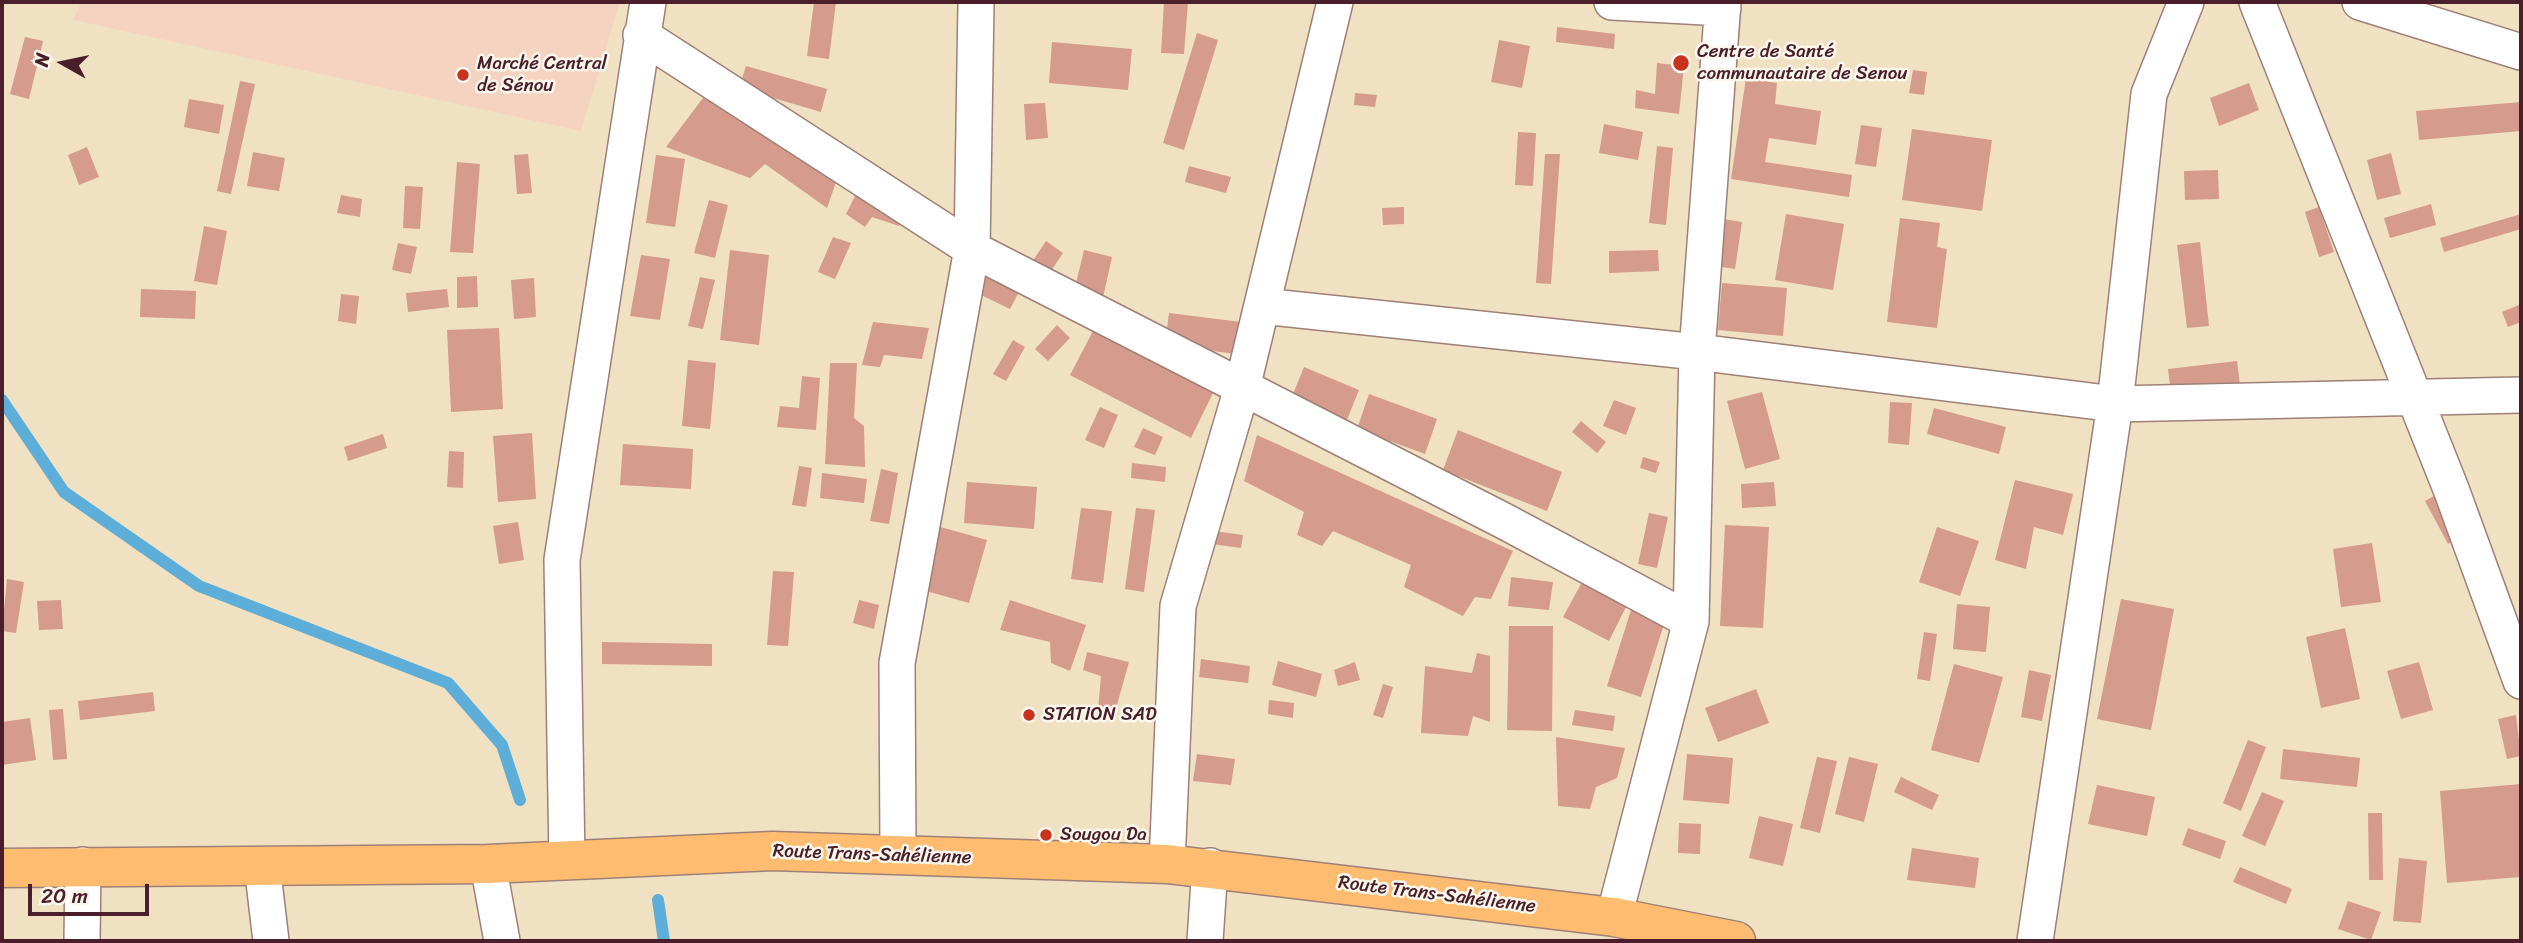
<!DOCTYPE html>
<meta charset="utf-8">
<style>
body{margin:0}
#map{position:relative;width:2523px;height:943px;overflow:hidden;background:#f1e1c3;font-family:Sriracha,sans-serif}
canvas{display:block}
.frame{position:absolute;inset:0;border:4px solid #4a1f2b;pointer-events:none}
.north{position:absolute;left:28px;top:28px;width:70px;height:70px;-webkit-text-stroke:5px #fbf7ec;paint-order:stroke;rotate:279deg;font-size:19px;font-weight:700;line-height:28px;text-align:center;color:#4a1f2b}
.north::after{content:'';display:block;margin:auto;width:24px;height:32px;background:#4a1f2b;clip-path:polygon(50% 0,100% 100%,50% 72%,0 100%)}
.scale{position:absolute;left:28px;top:884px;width:121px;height:32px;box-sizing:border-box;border:4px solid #4a1f2b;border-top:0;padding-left:9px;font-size:21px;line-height:24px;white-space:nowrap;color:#4a1f2b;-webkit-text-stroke:5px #fbf7ec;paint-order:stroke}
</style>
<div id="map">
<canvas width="2523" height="943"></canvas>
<div class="frame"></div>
<div class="north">N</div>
<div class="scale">20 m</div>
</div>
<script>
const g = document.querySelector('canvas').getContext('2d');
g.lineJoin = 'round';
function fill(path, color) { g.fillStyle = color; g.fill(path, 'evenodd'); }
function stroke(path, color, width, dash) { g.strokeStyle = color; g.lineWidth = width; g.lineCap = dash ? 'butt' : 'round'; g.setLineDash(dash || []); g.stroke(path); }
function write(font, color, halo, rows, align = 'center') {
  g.font = font + ' Sriracha,sans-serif'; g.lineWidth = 5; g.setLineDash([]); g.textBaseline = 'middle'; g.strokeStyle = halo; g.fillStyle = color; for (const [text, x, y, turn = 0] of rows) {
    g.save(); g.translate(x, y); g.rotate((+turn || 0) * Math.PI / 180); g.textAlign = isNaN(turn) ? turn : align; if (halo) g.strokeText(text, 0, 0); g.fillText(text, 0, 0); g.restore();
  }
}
const built = new Path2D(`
 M 81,2 L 620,2 L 581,131 L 74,20 Z`);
const stream = new Path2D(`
 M 2,400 L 64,492 L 199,586 L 448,683 L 502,745 L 520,800
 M 658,900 L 664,941`);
const building = new Path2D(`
 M 814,2 L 836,2 L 829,59 L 807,56 Z
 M 1164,2 L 1188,2 L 1184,54 L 1161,53 Z
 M 1557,27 L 1615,34 L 1614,49 L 1556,42 Z
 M 1197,33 L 1218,40 L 1184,150 L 1163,143 Z
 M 25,37 L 43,41 L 29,99 L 10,94 Z
 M 1499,40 L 1530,46 L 1522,88 L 1491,82 Z
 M 1052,42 L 1132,49 L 1128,90 L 1049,83 Z
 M 1657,63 L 1684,66 L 1679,114 L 1635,108 L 1636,90 L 1655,94 Z
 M 746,66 L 827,89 L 821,112 L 739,88 Z
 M 1913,70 L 1927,72 L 1924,95 L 1909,93 Z
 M 1746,78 L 1777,83 L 1775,104 L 1821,111 L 1816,145 L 1769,138 L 1765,162 L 1852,175 L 1849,197 L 1731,179 Z
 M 240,81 L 255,84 L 231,194 L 217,191 Z
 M 2249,83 L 2259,110 L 2219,126 L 2210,98 Z
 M 1355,93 L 1377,95 L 1375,107 L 1354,105 Z
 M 703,98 L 841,168 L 827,208 L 765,164 L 750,178 L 666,147 Z
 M 189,99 L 224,105 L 219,134 L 184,127 Z
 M 2521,102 L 2521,131 L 2419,140 L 2416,111 Z
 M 1045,103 L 1048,138 L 1026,140 L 1024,104 Z
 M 1604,124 L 1643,132 L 1638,160 L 1599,153 Z
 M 1861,125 L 1882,128 L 1876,167 L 1855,164 Z
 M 1912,129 L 1992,140 L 1982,211 L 1902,200 Z
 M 1518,132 L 1536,133 L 1533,186 L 1515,185 Z
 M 1657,146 L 1673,148 L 1666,225 L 1649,223 Z
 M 87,147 L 99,177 L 79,185 L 68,155 Z
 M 253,152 L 285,158 L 279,191 L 247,186 Z
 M 2391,153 L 2401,194 L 2377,200 L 2367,160 Z
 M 528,154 L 532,193 L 517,194 L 514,155 Z
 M 1545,154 L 1560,154 L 1551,284 L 1536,283 Z
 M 656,155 L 685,159 L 675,227 L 646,223 Z
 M 457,162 L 480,164 L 473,253 L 450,252 Z
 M 1189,166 L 1231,177 L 1226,193 L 1185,182 Z
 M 2218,170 L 2219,199 L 2185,200 L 2184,171 Z
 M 405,186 L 423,187 L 420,229 L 403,228 Z
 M 857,192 L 905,219 L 899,226 L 872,217 L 865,227 L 846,214 Z
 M 341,195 L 362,199 L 360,217 L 337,213 Z
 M 709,200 L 728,205 L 715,258 L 694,253 Z
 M 2431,204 L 2436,225 L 2390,238 L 2384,218 Z
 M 1404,207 L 1404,224 L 1383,225 L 1382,208 Z
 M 2319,207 L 2334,252 L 2319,257 L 2305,212 Z
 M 1786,214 L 1844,224 L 1833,290 L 1775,280 Z
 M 2521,214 L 2521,229 L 2444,252 L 2440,238 Z
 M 1717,218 L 1742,222 L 1735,269 L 1710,265 Z
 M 1900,218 L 1940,223 L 1937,247 L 1947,249 L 1937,328 L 1887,322 Z
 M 204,226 L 227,231 L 217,285 L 194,281 Z
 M 833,237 L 851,243 L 835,279 L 818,272 Z
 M 1046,241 L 1063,253 L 1047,277 L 1030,265 Z
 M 2200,242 L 2209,326 L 2187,328 L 2177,245 Z
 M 398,243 L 417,247 L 411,274 L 392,270 Z
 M 730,250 L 769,255 L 759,345 L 720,340 Z
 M 1084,250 L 1112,257 L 1102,302 L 1073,296 Z
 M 1658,250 L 1659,271 L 1609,273 L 1609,251 Z
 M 641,255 L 670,259 L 660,320 L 630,316 Z
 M 981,269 L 1021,288 L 1010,309 L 971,290 Z
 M 477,276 L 478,307 L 457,308 L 457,277 Z
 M 700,277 L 715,280 L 703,329 L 688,326 Z
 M 534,278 L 536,317 L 514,319 L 511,280 Z
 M 1722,283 L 1787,288 L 1783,336 L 1718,330 Z
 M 141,289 L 196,291 L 195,319 L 140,317 Z
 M 447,289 L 449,307 L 408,312 L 406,293 Z
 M 341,294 L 359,296 L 356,324 L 338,321 Z
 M 2521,304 L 2521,322 L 2508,327 L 2502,312 Z
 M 1169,313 L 1241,322 L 1236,354 L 1165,345 Z
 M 873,322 L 929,328 L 922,359 L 884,355 L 880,367 L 862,365 Z
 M 1057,325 L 1070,338 L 1048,361 L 1035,349 Z
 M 499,328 L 503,409 L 451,412 L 447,330 Z
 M 1093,331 L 1213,393 L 1191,438 L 1070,375 Z
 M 1013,340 L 1025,347 L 1006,381 L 993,374 Z
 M 688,360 L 716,363 L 710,429 L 682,426 Z
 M 2237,361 L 2240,385 L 2171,394 L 2168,369 Z
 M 830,363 L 857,363 L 854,418 L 864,426 L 865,467 L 825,464 Z
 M 1304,367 L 1359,390 L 1346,422 L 1291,399 Z
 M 802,376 L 820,378 L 816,430 L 777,427 L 780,406 L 799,408 Z
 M 1762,392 L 1780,459 L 1745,469 L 1727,401 Z
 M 1369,394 L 1437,419 L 1425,454 L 1357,429 Z
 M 1614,400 L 1636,408 L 1626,435 L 1603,426 Z
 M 1890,402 L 1912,403 L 1909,445 L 1888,443 Z
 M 1100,407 L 1118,415 L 1104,448 L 1085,440 Z
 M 1934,408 L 2006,427 L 1999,454 L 1927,434 Z
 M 1581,421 L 1606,442 L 1597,453 L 1572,432 Z
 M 1143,428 L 1163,437 L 1155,455 L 1134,447 Z
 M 1458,430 L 1562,472 L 1547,511 L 1443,470 Z
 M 532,433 L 536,499 L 498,502 L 493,436 Z
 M 383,434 L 387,448 L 348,461 L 344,447 Z
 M 1257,435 L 1513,551 L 1491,599 L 1475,597 L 1463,616 L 1404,587 L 1411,565 L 1333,531 L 1322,546 L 1297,535 L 1304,512 L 1244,481 Z
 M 623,444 L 693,449 L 691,489 L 620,485 Z
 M 449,451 L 464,452 L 463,488 L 447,487 Z
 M 1643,457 L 1660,462 L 1656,473 L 1640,468 Z
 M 1132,463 L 1166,467 L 1165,482 L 1131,478 Z
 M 799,466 L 812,468 L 806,507 L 792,505 Z
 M 881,469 L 898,473 L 889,524 L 870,521 Z
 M 822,473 L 867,479 L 864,503 L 820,498 Z
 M 2015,480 L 2073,494 L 2063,535 L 2034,527 L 2026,569 L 1995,560 Z
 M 967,482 L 1037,487 L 1034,529 L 964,523 Z
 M 1774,482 L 1776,506 L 1742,508 L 1741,484 Z
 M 2441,492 L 2464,535 L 2448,544 L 2425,501 Z
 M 1081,508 L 1112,511 L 1103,583 L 1071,579 Z
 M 1136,508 L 1155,510 L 1144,592 L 1125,589 Z
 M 1649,513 L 1668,517 L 1657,568 L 1638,564 Z
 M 518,522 L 524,560 L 499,564 L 493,526 Z
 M 1725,525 L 1769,527 L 1763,628 L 1720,626 Z
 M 937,526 L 987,540 L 969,603 L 919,589 Z
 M 1937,527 L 1979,541 L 1960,596 L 1919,582 Z
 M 1214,531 L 1243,535 L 1241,548 L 1212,544 Z
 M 2372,543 L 2381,602 L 2341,607 L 2333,549 Z
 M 773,571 L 794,572 L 788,646 L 767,645 Z
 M 1511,577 L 1553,582 L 1549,610 L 1508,606 Z
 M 7,579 L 24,582 L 16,633 L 2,631 Z
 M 1582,582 L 1627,605 L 1609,641 L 1563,617 Z
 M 2121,599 L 2174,609 L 2151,730 L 2097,719 Z
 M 61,600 L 63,629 L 39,630 L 37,601 Z
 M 859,600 L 879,605 L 874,629 L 853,623 Z
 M 1010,600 L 1086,625 L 1070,671 L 1051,663 L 1050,642 L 1000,630 Z
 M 1957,604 L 1990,607 L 1986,652 L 1953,649 Z
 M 1631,610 L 1665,621 L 1641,697 L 1607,686 Z
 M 1509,626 L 1553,626 L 1552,731 L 1507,730 Z
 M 2345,628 L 2360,699 L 2321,708 L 2306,637 Z
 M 1924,632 L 1937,634 L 1930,681 L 1917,679 Z
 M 602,642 L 712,644 L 712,666 L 602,664 Z
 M 1087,652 L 1129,662 L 1115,712 L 1098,710 L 1101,676 L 1083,670 Z
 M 1477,653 L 1490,656 L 1490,722 L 1473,716 L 1468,736 L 1421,733 L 1425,666 L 1472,673 Z
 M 1201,659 L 1250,666 L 1248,683 L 1199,677 Z
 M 1278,661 L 1322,674 L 1316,697 L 1272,685 Z
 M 1355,662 L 1360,680 L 1338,686 L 1334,670 Z
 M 2419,662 L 2433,710 L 2401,719 L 2387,671 Z
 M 1954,664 L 2003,677 L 1979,763 L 1931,750 Z
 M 2029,670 L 2051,675 L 2042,721 L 2021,717 Z
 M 1383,684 L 1393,687 L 1383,718 L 1373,715 Z
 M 1756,689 L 1769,723 L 1718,742 L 1705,708 Z
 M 153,692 L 155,711 L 80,720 L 78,701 Z
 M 1269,700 L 1294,703 L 1293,718 L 1268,714 Z
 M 63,709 L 67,759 L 53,760 L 49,710 Z
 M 1575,710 L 1615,716 L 1613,731 L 1572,725 Z
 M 2516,715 L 2521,756 L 2507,759 L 2498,719 Z
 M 30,718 L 36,760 L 2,765 L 2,722 Z
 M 1556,737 L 1625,748 L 1617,778 L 1596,787 L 1590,809 L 1558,806 Z
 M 2248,740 L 2266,747 L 2241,811 L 2223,803 Z
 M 2283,749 L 2360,758 L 2357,787 L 2280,779 Z
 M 1197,754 L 1235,759 L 1231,785 L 1193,781 Z
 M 1687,754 L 1733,758 L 1729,804 L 1683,800 Z
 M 1817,757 L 1837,761 L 1820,833 L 1800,828 Z
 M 1849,757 L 1878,764 L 1864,822 L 1835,814 Z
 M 1901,777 L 1939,795 L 1932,810 L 1894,792 Z
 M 2521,784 L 2521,877 L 2447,883 L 2440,791 Z
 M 2097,785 L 2155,797 L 2147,836 L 2088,824 Z
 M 2262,792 L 2284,801 L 2265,846 L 2242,836 Z
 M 2368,813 L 2382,813 L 2383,880 L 2369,880 Z
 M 1759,816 L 1793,824 L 1783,866 L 1749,858 Z
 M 1679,823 L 1701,824 L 1700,854 L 1678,853 Z
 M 2188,828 L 2226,841 L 2220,859 L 2182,845 Z
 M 1912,848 L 1979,858 L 1975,888 L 1907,880 Z
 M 2399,858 L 2427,861 L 2421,923 L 2393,921 Z
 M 2240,867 L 2292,889 L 2286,904 L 2233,882 Z
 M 2348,901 L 2381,912 L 2371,940 L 2338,929 Z`);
const minor = new Path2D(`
 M 1612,2 L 1723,8
 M 2257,2 L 2451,489 L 2521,681
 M 2360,2 L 2521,52
 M 641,35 L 972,249 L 1504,521 L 1691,621
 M 1262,306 L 1697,352 L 2115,404 L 2521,395
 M 898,855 L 897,663 L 972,249 L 976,2
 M 567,861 L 562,560 L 648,2
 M 488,864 L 502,941
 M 1167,864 L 1178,606 L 1242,388 L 1335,2
 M 262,865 L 271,941
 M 1614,917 L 1691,621 L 1697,352 L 1723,2
 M 82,941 L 83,865
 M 1205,941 L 1210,866
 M 2035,941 L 2115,404 L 2149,94 L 2186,2`);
const trunk = new Path2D(`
 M 2,868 L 488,864 L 773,851 L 1167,864 L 1614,917 L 1736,941`);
const markers = [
 [1681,63,9,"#c8321e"],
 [463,75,7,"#c8321e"],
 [1029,715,7,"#c8321e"],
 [1046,835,7,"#c8321e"]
];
const poiNames = [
 ["Centre de Santé",1697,52],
 ["communautaire de Senou",1697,74],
 ["Marché Central",477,64],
 ["de Sénou",477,86],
 ["STATION SAD",1043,715],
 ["Sougou Da",1060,835]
];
const streetNames = [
 ["Route Trans-Sahélienne",872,855,2],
 ["Route Trans-Sahélienne",1437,895,7]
];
fill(built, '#f4d3c0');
stroke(stream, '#5daed8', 12);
fill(building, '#d59b8c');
stroke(minor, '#9e8077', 38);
stroke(trunk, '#9e8077', 41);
stroke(minor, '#fff', 35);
stroke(trunk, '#fdbc70', 38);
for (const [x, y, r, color] of markers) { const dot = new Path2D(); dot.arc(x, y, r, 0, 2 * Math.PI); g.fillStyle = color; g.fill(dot); stroke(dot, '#fbf7ec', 2.5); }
write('19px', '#4a1f2b', '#fbf7ec', poiNames, 'left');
write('19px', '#4a1f2b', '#fbf7ec', streetNames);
</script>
